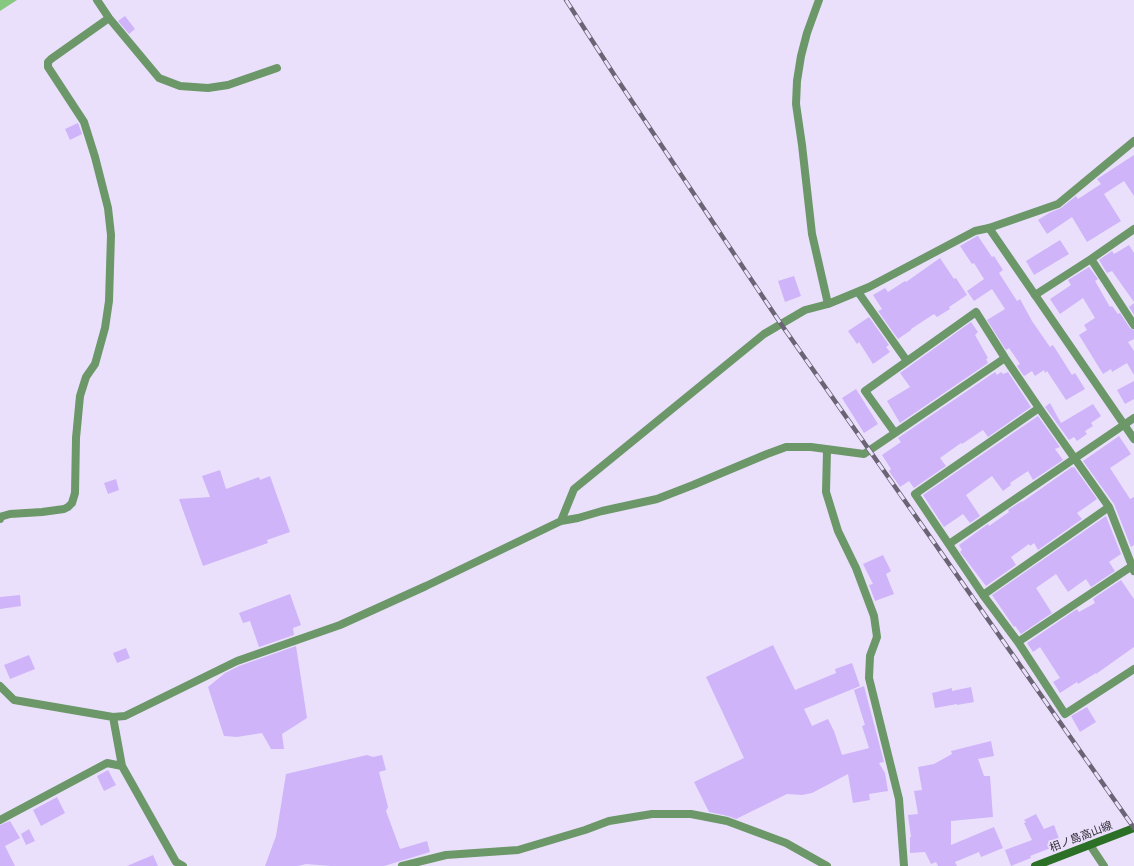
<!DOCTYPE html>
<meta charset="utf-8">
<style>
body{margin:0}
canvas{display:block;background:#eae0fc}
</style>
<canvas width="1134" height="866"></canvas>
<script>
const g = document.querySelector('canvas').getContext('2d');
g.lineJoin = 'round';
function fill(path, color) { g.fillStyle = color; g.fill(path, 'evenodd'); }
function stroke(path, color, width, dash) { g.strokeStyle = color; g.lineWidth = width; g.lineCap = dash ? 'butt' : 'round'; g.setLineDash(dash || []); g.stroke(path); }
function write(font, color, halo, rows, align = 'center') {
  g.font = font + ' "Open Sans","Noto Sans JP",sans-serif'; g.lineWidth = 4; g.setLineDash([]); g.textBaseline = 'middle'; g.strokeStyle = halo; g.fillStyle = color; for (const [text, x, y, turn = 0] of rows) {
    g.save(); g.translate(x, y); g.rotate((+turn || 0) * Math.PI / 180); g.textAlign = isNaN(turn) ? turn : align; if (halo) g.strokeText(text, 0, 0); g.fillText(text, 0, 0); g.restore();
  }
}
const green = new Path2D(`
 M 0,0 L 17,0 L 0,11 Z`);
const building = new Path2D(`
 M 125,16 L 135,29 L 129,34 L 118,21 Z
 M 78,123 L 82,134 L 70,140 L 65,129 Z
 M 1134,155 L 1134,196 L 1124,181 L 1104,194 L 1121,221 L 1087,242 L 1072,217 L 1047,234 L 1038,220 L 1049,213 L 1061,208 L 1076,196 L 1078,199 L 1101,184 L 1097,179 Z
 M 977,236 L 978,236 L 992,257 L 994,256 L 1003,270 L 999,273 L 1017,301 L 1020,299 L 1032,321 L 1050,347 L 1053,345 L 1072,375 L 1075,373 L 1085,389 L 1066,400 L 1047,371 L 1045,373 L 1044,370 L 1035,376 L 1032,371 L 1024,376 L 1017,366 L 1020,364 L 1009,348 L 1006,350 L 987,320 L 1005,309 L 992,289 L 974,301 L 967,291 L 984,279 L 974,263 L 972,264 L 960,246 Z
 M 1060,240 L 1069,254 L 1034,275 L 1026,261 Z
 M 1129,245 L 1134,253 L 1134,302 L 1112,271 L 1107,273 L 1099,260 L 1112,251 L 1114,254 Z
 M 940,258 L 954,279 L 956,278 L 967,295 L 949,307 L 950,309 L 937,317 L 934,314 L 911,329 L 911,330 L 898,339 L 878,311 L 882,309 L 873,295 L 885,288 L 888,292 L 905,281 L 906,282 Z
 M 1089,267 L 1098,279 L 1095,281 L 1110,307 L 1112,306 L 1118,314 L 1120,313 L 1130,328 L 1134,330 L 1134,339 L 1128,342 L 1134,351 L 1134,375 L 1127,363 L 1112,372 L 1111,369 L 1103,374 L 1079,335 L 1087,330 L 1084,325 L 1095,318 L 1083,298 L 1060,314 L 1050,299 L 1071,285 L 1068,280 Z
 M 794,276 L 801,296 L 785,302 L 778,281 Z
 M 1134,303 L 1134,315 L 1129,307 Z
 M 869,317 L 889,345 L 886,347 L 890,352 L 873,364 L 859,342 L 857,344 L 848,331 Z
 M 971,322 L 978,332 L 975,335 L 988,358 L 986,359 L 988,363 L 900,423 L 887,401 L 910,387 L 900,373 Z
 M 995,372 L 997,375 L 1001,372 L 1003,374 L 1008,372 L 1031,407 L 988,437 L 983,430 L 962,444 L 961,443 L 940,458 L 946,466 L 914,488 L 909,481 L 900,487 L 889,471 L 891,469 L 882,455 L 901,442 L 898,438 Z
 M 1134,381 L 1134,399 L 1125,404 L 1117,390 Z
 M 856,389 L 878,424 L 864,433 L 842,398 Z
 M 1050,403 L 1061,423 L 1093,404 L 1101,416 L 1091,423 L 1093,426 L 1085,431 L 1087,434 L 1077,441 L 1074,437 L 1069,440 L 1045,407 Z
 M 1038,416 L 1060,447 L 1055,449 L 1063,460 L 1033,480 L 1028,471 L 1010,483 L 1011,485 L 1003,491 L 992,476 L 966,495 L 980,516 L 970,523 L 963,514 L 944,527 L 923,495 Z
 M 1119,436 L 1131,454 L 1110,468 L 1130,499 L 1134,497 L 1134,545 L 1131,547 L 1114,504 L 1083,461 Z
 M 1072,467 L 1073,468 L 1074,467 L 1097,499 L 1077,513 L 1082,519 L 1038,550 L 1034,543 L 1030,546 L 1029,544 L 1011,557 L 1016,565 L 986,586 L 960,552 L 962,550 L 959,545 L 988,524 L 989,526 L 1009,512 L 1008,510 L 1022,501 L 1022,502 Z
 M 220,470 L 226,489 L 259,477 L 260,480 L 270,476 L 290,532 L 267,540 L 268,543 L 203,566 L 179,499 L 210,497 L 202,476 Z
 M 116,479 L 119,490 L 108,494 L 104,483 Z
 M 1106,516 L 1121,554 L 1109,562 L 1115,571 L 1091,587 L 1086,579 L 1068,592 L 1056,574 L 1036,588 L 1052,613 L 1021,634 L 1015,626 L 1014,627 L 992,595 Z
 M 883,555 L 891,571 L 886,574 L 894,594 L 875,601 L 869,585 L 873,584 L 863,564 Z
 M 1121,580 L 1134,599 L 1134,647 L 1096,674 L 1096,673 L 1078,684 L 1077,682 L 1060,693 L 1053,682 L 1060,678 L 1040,647 L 1033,652 L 1027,643 L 1077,609 L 1079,612 L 1095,603 L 1093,599 L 1097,596 Z
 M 290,594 L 301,625 L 293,628 L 294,635 L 259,647 L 250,621 L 243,623 L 239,613 Z
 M 20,595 L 21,606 L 0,609 L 0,597 Z
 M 773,645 L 795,690 L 836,673 L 835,669 L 852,663 L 860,686 L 804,709 L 812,726 L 828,719 L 834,731 L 842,755 L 869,748 L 862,726 L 865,725 L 854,690 L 864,686 L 884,762 L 879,763 L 885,773 L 888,791 L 869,794 L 870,800 L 853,803 L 848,774 L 812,793 L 802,795 L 787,794 L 736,819 L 728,816 L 709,812 L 694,782 L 744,758 L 706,677 Z
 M 296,646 L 307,718 L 282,734 L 284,749 L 271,749 L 262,733 L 237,737 L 224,736 L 208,687 L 225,673 L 239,666 Z
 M 126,648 L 130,658 L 117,663 L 113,653 Z
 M 29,655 L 35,669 L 10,679 L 4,665 Z
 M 971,687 L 974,702 L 957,705 L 957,704 L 935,708 L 932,693 L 952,688 L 952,691 Z
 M 1087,707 L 1096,722 L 1080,732 L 1071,716 Z
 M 991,741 L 994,756 L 978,759 L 984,776 L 990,776 L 993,817 L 951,821 L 951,845 L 994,827 L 1003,848 L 981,857 L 979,852 L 955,862 L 957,866 L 938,866 L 936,862 L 931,864 L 925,852 L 910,853 L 910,837 L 911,837 L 908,815 L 918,814 L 914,791 L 922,790 L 918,767 L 934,764 L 952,754 L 951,751 Z
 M 367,755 L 373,757 L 382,755 L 386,770 L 379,772 L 388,807 L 386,811 L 400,849 L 427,841 L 430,852 L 384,866 L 331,866 L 306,864 L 298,866 L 265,866 L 276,836 L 286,774 Z
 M 108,770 L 116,785 L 104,791 L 97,776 Z
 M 57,797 L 65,813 L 41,826 L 33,810 Z
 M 1036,814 L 1044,829 L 1054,825 L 1061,844 L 1030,856 L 1031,858 L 1011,866 L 1005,850 L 1032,840 L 1024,823 L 1026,822 L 1024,820 Z
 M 10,821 L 20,838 L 5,846 L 15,866 L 0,866 L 0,825 Z
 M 29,829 L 35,841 L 26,845 L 21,834 Z
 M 153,855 L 158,866 L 127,866 Z`);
const minor = new Path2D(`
 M 97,0 L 109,18 L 159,78 L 180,86 L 208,88 L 228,85 L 277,68
 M 819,0 L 807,33 L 801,56 L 797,81 L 796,104 L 802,145 L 812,234 L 828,304
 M 1091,259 L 1134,325
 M 858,292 L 907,361
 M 1035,295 L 1091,259 L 1134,229
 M 1039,408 L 915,494 L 983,595 L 1018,642 L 1065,714 L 1134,669
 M 895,433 L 1005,358
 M 827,450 L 826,492 L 838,531 L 856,568 L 874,616 L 877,637 L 870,656 L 869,678 L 899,799 L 904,866
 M 0,519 L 0,517 L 10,514 L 42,512 L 64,509 L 68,507 L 72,503 L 75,493 L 76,438 L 80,396 L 86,377 L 95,364 L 105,328 L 109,301 L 111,235 L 108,208 L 95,157 L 84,122 L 48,67 L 48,62 L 51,59 L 109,18
 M 561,521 L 574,489 L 764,334 L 805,310 L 828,304 L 869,287 L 975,231 L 989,228 L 1058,204 L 1134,141
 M 949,544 L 1134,418
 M 983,595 L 1109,507
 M 1018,642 L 1132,566
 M 0,686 L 14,700 L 113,717 L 122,766 L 176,862 L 183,866
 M 113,717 L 125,716 L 237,661 L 340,625 L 426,586 L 561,521 L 578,518 L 602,511 L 657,499 L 693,485 L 767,454 L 786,447 L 811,447 L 864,454 L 895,433 L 865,391 L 976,312 L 1005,358 L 1039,408 L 1109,507 L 1134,571
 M 0,820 L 107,763 L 122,766
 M 1090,845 L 1104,866
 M 402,866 L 446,855 L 518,850 L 585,830 L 609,821 L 652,814 L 691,814 L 727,821 L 786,843 L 827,866`);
const tertiary = new Path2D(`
 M 989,228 L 1134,439`);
const secondary = new Path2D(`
 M 1035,866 L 1134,828`);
const rail = new Path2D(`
 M 566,0 L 615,76 L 781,324 L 1134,828`);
const streetNames = [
 ["相ノ島高山線",1081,837,-21]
];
fill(green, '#86c87f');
fill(building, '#cfb4fa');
stroke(minor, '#6c9768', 8);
stroke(tertiary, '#6c9768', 8);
stroke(secondary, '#2c7027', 8);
stroke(rail, '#6a6474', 4.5);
stroke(rail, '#eae0fc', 3, [9]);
write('11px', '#2f2b35', '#eae0fc', streetNames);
</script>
